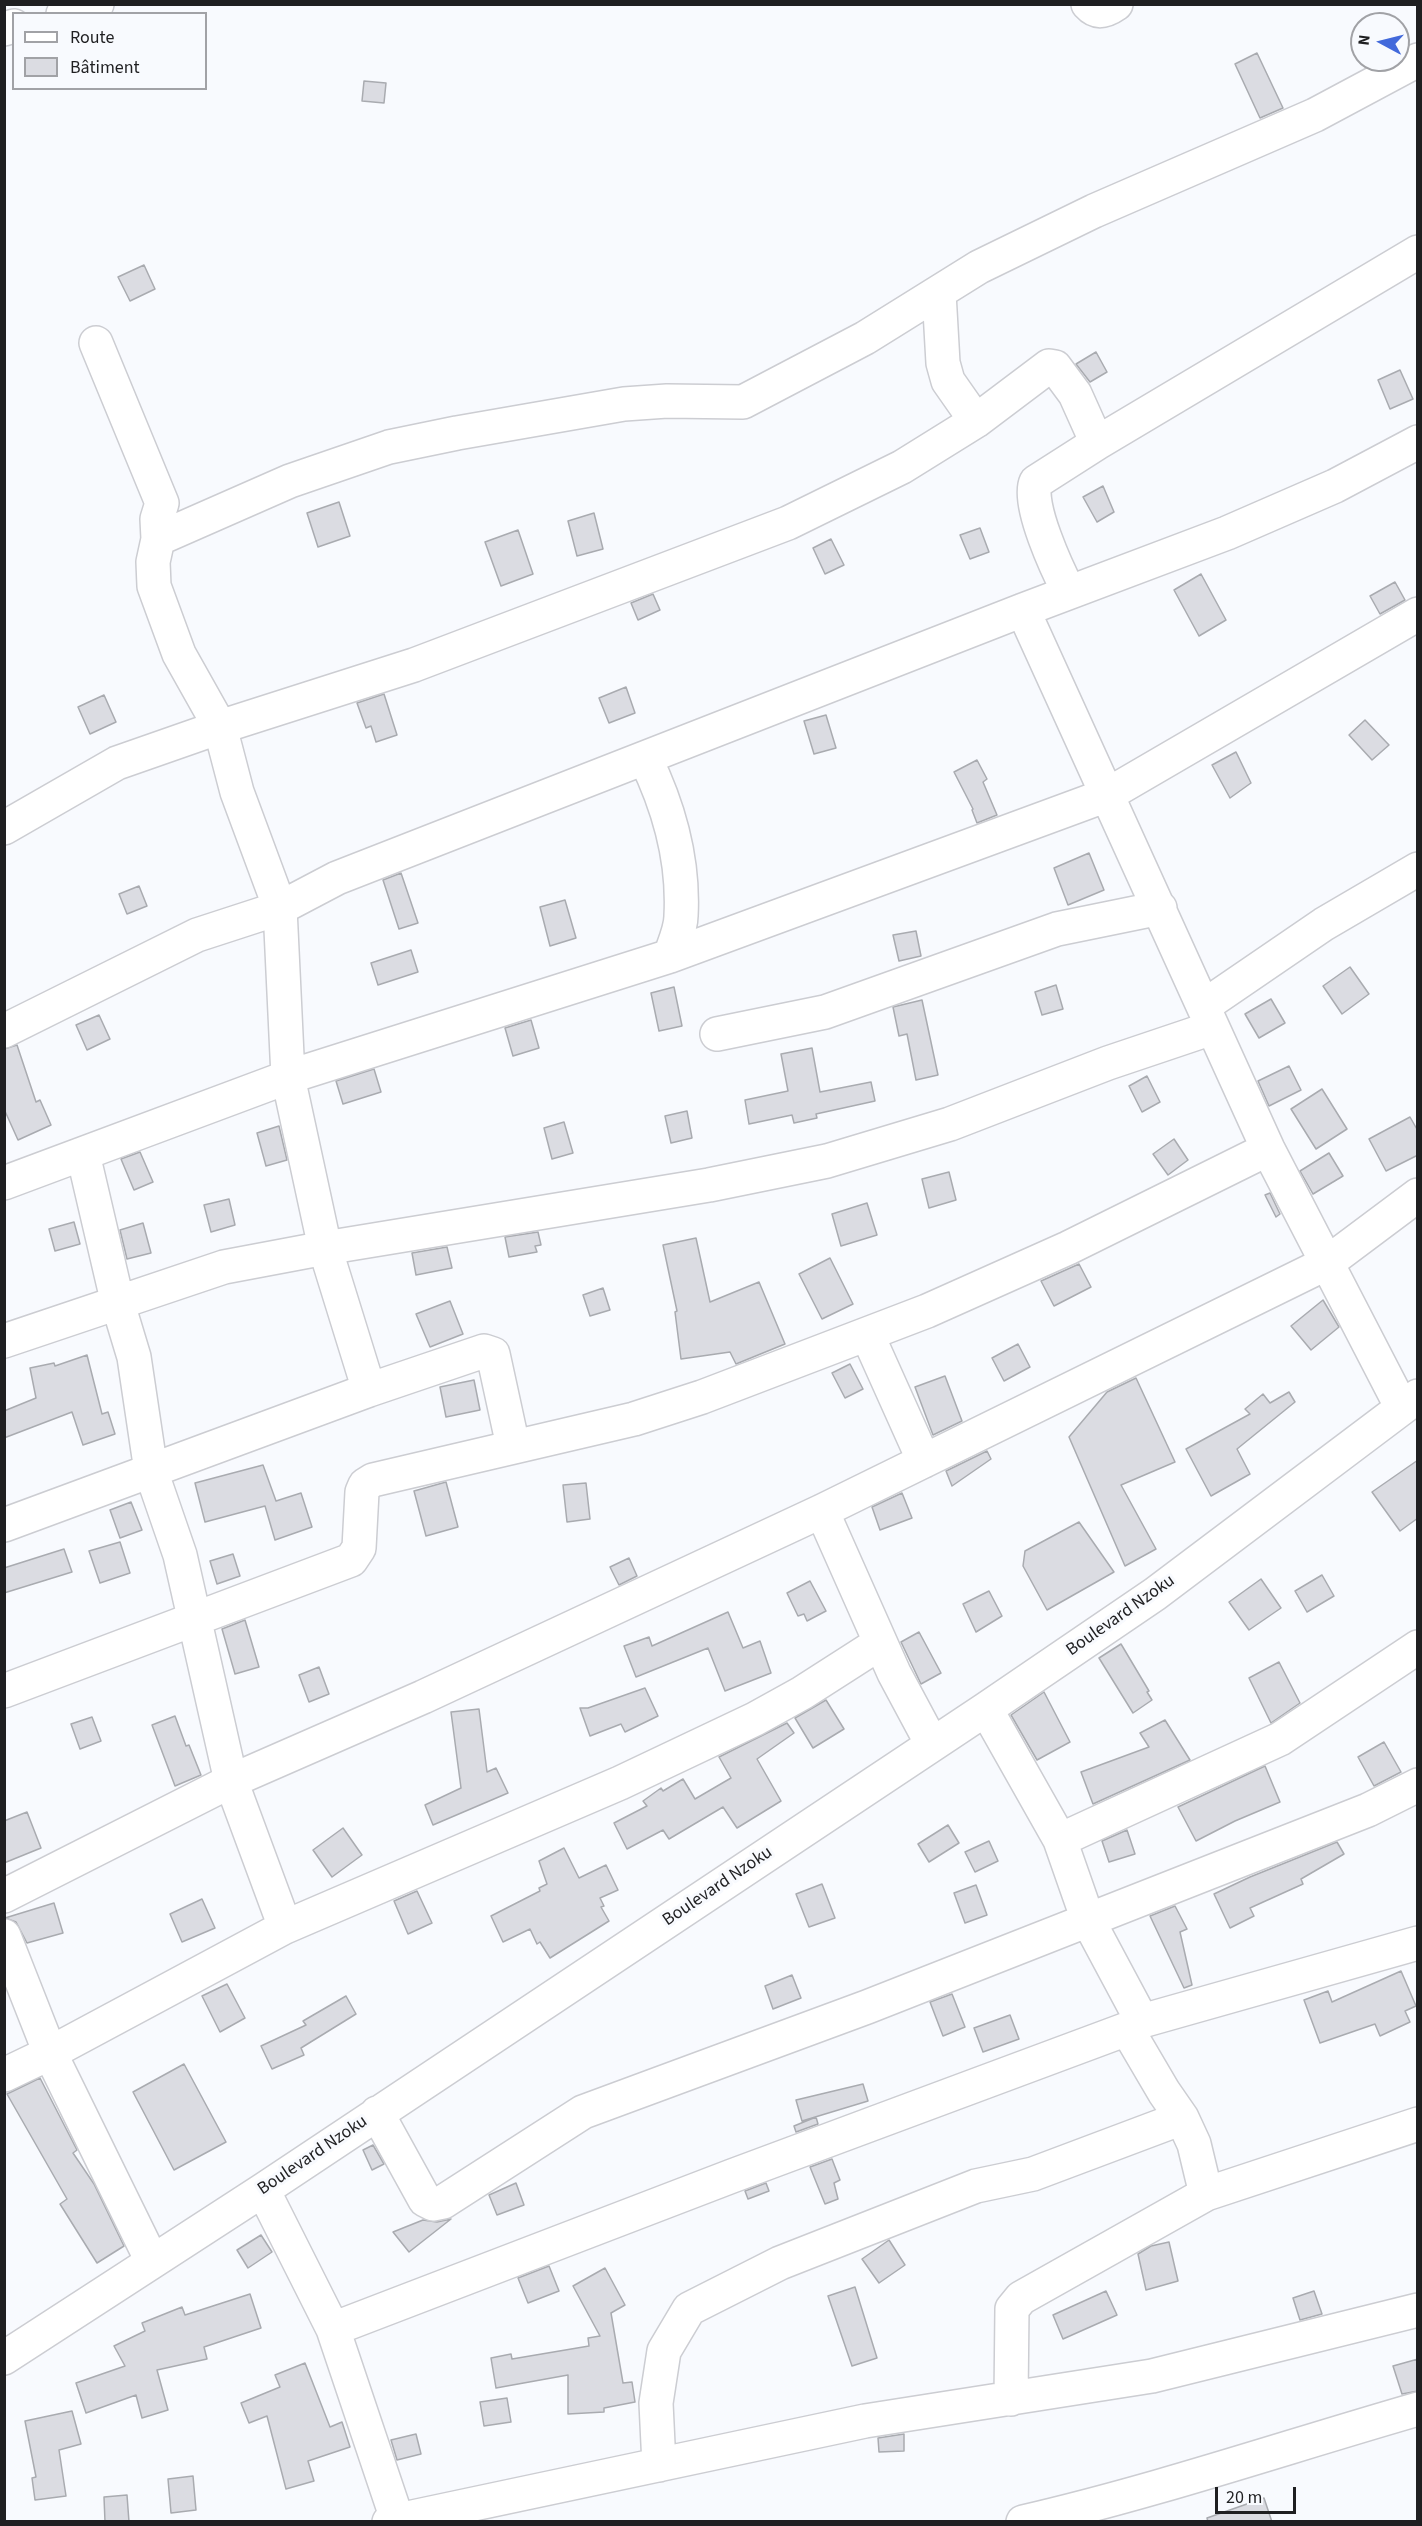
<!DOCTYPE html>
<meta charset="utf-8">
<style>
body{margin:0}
#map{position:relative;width:1422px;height:2526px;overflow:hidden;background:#f8fafe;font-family:"Source Sans 3",sans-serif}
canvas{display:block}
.frame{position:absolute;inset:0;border:6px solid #1f1f21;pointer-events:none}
.legend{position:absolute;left:12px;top:12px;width:195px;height:78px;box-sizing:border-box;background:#f8fafe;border:2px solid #a1a2a6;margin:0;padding:8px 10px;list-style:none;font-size:18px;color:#1f1f21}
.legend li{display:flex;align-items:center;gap:12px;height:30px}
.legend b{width:30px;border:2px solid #a1a2a6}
.north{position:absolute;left:1350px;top:12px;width:60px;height:60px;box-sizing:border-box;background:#f8fafe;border:2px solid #a1a2a6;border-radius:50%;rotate:277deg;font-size:16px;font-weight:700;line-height:24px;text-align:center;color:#1f1f21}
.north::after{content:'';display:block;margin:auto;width:21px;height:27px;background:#4269db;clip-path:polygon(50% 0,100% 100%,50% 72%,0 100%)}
.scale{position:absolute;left:1215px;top:2487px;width:81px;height:27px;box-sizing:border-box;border:3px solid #1f1f21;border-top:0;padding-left:8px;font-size:18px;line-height:21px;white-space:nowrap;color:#1f1f21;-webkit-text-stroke:4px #f8fafe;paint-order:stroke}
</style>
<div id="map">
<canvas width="1422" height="2526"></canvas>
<div class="frame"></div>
<ul class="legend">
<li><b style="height:8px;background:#fff"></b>Route</li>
<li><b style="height:16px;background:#dbdce2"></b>Bâtiment</li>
</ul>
<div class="north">N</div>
<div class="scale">20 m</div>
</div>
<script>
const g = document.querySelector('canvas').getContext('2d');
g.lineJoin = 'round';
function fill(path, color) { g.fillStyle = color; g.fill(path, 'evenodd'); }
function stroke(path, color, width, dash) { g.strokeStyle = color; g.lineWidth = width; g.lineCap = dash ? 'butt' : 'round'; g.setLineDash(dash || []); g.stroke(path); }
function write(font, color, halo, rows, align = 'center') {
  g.font = font + ' "Source Sans 3",sans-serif'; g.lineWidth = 6; g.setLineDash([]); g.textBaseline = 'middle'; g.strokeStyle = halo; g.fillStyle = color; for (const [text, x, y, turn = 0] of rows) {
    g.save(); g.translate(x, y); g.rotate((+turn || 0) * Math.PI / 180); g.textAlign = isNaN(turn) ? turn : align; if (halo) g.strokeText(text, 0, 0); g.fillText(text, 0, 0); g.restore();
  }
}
const building = new Path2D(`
 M 1257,53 L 1283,108 L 1260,118 L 1235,64 Z
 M 364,81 L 386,83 L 384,103 L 362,101 Z
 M 144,265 L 155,289 L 130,301 L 118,277 Z
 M 1096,352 L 1107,372 L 1090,382 L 1076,364 Z
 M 1400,370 L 1413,399 L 1390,409 L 1378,380 Z
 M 1103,486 L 1114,512 L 1097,522 L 1083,497 Z
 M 339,502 L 350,536 L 318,547 L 307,513 Z
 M 594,513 L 603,549 L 577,556 L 568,521 Z
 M 980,528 L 989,552 L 970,559 L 960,535 Z
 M 518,530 L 533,574 L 501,586 L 485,542 Z
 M 831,539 L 844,565 L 825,574 L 813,548 Z
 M 1201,574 L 1226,620 L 1199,636 L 1174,590 Z
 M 1395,582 L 1405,600 L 1380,614 L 1370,596 Z
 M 653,594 L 660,610 L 638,620 L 631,603 Z
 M 626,687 L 635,713 L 609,723 L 599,698 Z
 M 384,694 L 397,735 L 376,742 L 371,726 L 366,728 L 357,703 Z
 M 104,695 L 116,722 L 90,734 L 78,707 Z
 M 826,715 L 836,748 L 814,754 L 804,721 Z
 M 1365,720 L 1389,745 L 1372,760 L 1349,735 Z
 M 1236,752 L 1251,783 L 1230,798 L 1212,765 Z
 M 977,760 L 987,779 L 983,782 L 997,815 L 977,823 L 972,810 L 973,809 L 954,772 Z
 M 1089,853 L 1104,890 L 1068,905 L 1054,868 Z
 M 401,873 L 418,923 L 399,929 L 383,880 Z
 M 139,886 L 147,906 L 127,914 L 119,894 Z
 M 565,900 L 576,938 L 550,946 L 540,907 Z
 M 916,931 L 921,956 L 899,961 L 893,935 Z
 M 411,950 L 418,972 L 378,985 L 371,963 Z
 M 1350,967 L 1369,994 L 1342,1014 L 1323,986 Z
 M 1056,985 L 1063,1009 L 1042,1015 L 1035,992 Z
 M 674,987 L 682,1026 L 659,1031 L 651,993 Z
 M 1271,999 L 1285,1023 L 1259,1038 L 1245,1014 Z
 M 922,1000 L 938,1075 L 916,1080 L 907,1034 L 899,1036 L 893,1007 Z
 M 99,1015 L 110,1039 L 87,1050 L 76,1025 Z
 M 531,1020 L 539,1048 L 513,1056 L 505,1028 Z
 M 17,1045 L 36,1102 L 40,1100 L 51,1125 L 18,1140 L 4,1109 L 4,1049 Z
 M 812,1048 L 820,1092 L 871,1082 L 875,1101 L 816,1114 L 817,1118 L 794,1123 L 792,1115 L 749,1124 L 745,1100 L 788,1091 L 781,1054 Z
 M 1289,1066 L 1301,1090 L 1269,1106 L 1258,1081 Z
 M 374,1069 L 381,1092 L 343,1104 L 336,1081 Z
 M 1147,1076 L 1160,1102 L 1142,1112 L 1129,1086 Z
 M 1322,1089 L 1347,1129 L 1316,1149 L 1291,1109 Z
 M 687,1111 L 692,1138 L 671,1143 L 665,1116 Z
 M 1410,1117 L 1418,1131 L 1418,1155 L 1386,1171 L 1369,1139 Z
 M 564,1122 L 573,1153 L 552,1159 L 544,1128 Z
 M 279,1126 L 287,1160 L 266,1166 L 257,1133 Z
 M 1174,1139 L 1188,1160 L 1168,1175 L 1153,1154 Z
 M 140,1152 L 153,1182 L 134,1190 L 121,1159 Z
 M 1329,1153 L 1343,1176 L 1313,1194 L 1300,1171 Z
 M 949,1172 L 956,1200 L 929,1208 L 922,1179 Z
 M 1270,1193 L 1280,1214 L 1276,1217 L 1265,1195 Z
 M 229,1199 L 235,1225 L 211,1232 L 204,1205 Z
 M 867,1203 L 877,1235 L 841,1246 L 832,1214 Z
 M 74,1222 L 80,1244 L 55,1251 L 49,1229 Z
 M 143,1223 L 151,1253 L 127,1259 L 120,1230 Z
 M 538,1232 L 541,1245 L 535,1246 L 537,1252 L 509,1257 L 505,1237 Z
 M 696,1238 L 710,1302 L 759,1282 L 785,1344 L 736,1364 L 730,1352 L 681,1359 L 675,1312 L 677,1311 L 663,1245 Z
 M 447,1247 L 452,1268 L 416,1275 L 412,1253 Z
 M 830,1258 L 853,1304 L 822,1319 L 799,1274 Z
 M 1079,1264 L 1091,1287 L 1054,1306 L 1041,1281 Z
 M 603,1288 L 610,1310 L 590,1316 L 583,1295 Z
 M 1323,1300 L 1339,1327 L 1311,1350 L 1291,1326 Z
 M 450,1301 L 463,1334 L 430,1347 L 416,1314 Z
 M 1018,1344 L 1030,1367 L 1004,1381 L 992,1358 Z
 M 87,1355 L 102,1414 L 108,1412 L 115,1434 L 83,1445 L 72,1412 L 4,1438 L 4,1411 L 36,1398 L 30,1368 L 54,1363 L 55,1366 Z
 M 850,1364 L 863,1389 L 845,1398 L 832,1373 Z
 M 945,1376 L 962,1421 L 933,1435 L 915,1387 Z
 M 1136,1378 L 1175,1462 L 1121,1485 L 1156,1549 L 1125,1566 L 1069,1437 L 1107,1392 Z
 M 474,1380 L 480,1410 L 446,1417 L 440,1387 Z
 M 1289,1392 L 1295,1402 L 1237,1449 L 1250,1474 L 1211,1496 L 1186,1449 L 1250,1414 L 1245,1409 L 1263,1394 L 1270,1403 Z
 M 987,1451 L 991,1459 L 952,1486 L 946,1471 Z
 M 1418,1460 L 1418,1518 L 1400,1531 L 1372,1492 Z
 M 263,1465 L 276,1501 L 301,1493 L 312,1527 L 275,1540 L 265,1506 L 205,1522 L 195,1483 Z
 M 446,1482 L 458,1527 L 426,1536 L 414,1491 Z
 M 586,1483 L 590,1519 L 567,1522 L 563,1485 Z
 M 902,1493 L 912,1518 L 880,1530 L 872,1507 Z
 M 131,1502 L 142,1530 L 120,1538 L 110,1510 Z
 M 1079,1522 L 1114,1572 L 1047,1610 L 1023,1566 L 1025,1551 Z
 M 120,1542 L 130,1573 L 100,1583 L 89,1551 Z
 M 64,1549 L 72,1572 L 4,1593 L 4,1568 Z
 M 233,1554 L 240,1576 L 217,1584 L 210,1561 Z
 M 629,1558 L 637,1576 L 619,1585 L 610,1567 Z
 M 1322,1575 L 1334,1596 L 1307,1612 L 1295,1591 Z
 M 1261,1579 L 1281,1608 L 1249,1630 L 1229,1602 Z
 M 810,1581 L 826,1611 L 807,1621 L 804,1614 L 798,1616 L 787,1593 Z
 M 989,1591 L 1002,1616 L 976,1632 L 963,1604 Z
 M 728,1612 L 743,1648 L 760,1641 L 771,1673 L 725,1691 L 708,1648 L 636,1677 L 624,1646 L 649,1637 L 652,1646 Z
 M 245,1620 L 259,1667 L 235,1674 L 222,1629 Z
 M 919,1632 L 941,1673 L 921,1684 L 901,1642 Z
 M 1121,1644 L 1149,1691 L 1147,1692 L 1152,1700 L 1133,1713 L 1099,1658 Z
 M 1279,1662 L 1300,1703 L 1271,1723 L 1249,1678 Z
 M 319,1667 L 329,1694 L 309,1702 L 299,1675 Z
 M 645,1688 L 658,1716 L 625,1732 L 621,1724 L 590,1736 L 580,1708 L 588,1708 Z
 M 1044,1692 L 1070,1742 L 1037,1760 L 1011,1715 Z
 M 826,1700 L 844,1729 L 813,1748 L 795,1718 Z
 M 479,1709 L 487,1772 L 496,1768 L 508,1793 L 433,1825 L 425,1805 L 461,1788 L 451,1712 Z
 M 175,1716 L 186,1746 L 189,1745 L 201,1775 L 175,1786 L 152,1725 Z
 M 92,1717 L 101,1741 L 80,1749 L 71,1724 Z
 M 1165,1720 L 1190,1760 L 1093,1804 L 1081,1772 L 1149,1747 L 1140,1733 Z
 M 787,1723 L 794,1733 L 757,1759 L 781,1801 L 737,1828 L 723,1807 L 669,1839 L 663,1830 L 627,1849 L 614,1823 L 647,1806 L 643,1801 L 661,1788 L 663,1791 L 683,1779 L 695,1799 L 731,1778 L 719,1757 Z
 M 1384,1742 L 1401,1772 L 1374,1786 L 1358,1757 Z
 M 1265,1766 L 1280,1802 L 1235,1821 L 1196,1841 L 1178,1807 Z
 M 27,1812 L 41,1848 L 4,1863 L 4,1821 Z
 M 948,1825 L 959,1843 L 929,1862 L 918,1844 Z
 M 343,1828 L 362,1855 L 332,1877 L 313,1850 Z
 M 1127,1830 L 1135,1854 L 1109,1862 L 1102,1841 Z
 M 989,1841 L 998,1861 L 975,1872 L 965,1852 Z
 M 1337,1842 L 1344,1854 L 1301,1879 L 1303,1884 L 1250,1908 L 1254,1916 L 1230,1928 L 1214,1894 L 1250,1877 Z
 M 564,1848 L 579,1878 L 606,1865 L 618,1890 L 600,1898 L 604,1906 L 601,1907 L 609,1921 L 550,1958 L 540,1942 L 537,1944 L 530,1929 L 503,1942 L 491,1916 L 540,1891 L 539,1888 L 547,1884 L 539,1861 Z
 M 822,1884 L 835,1918 L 809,1927 L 796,1894 Z
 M 976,1885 L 987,1915 L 965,1923 L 954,1893 Z
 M 417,1891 L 432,1923 L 408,1934 L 394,1901 Z
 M 202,1899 L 215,1928 L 182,1942 L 170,1914 Z
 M 54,1903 L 63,1933 L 27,1943 L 16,1922 L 5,1918 Z
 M 1175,1906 L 1187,1929 L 1180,1932 L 1192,1985 L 1184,1988 L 1150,1916 Z
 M 1401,1971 L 1416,2006 L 1405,2011 L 1410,2022 L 1380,2036 L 1375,2024 L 1320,2043 L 1304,2000 L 1328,1991 L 1332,2002 Z
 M 792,1975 L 801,1998 L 773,2009 L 765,1986 Z
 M 227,1984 L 245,2018 L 220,2032 L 202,1996 Z
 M 952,1994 L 965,2027 L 943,2036 L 930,2002 Z
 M 346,1996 L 356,2014 L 301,2048 L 304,2055 L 272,2069 L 261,2046 L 306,2025 L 303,2021 Z
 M 1010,2015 L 1019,2039 L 983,2052 L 974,2028 Z
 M 184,2064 L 226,2142 L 174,2170 L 133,2092 Z
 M 40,2078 L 77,2150 L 73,2153 L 94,2184 L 124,2246 L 97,2263 L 60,2204 L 67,2199 L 7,2094 Z
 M 863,2084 L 868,2101 L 802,2121 L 796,2100 Z
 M 816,2117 L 818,2124 L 796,2132 L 794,2126 Z
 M 373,2145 L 384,2164 L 372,2170 L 363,2150 Z
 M 832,2159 L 840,2180 L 834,2183 L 838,2199 L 825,2204 L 810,2167 Z
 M 516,2183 L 524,2205 L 497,2215 L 489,2195 Z
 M 766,2183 L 769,2191 L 748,2199 L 745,2191 Z
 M 451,2219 L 409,2252 L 393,2232 L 423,2220 L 437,2222 Z
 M 261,2235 L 272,2252 L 248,2268 L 237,2250 Z
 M 889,2240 L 905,2265 L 879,2283 L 862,2259 Z
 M 1169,2242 L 1178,2281 L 1146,2290 L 1138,2254 L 1151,2246 Z
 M 549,2266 L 559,2291 L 528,2303 L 518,2278 Z
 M 605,2268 L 625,2305 L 611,2313 L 623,2383 L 632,2382 L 635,2402 L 604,2408 L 604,2412 L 568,2414 L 568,2375 L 496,2388 L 491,2358 L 511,2354 L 512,2359 L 589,2346 L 588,2338 L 600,2336 L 573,2286 Z
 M 855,2287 L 877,2358 L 852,2366 L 828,2296 Z
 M 1106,2291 L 1117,2315 L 1063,2339 L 1053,2315 Z
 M 1314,2291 L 1322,2314 L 1300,2320 L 1293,2298 Z
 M 250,2294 L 261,2328 L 204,2347 L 207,2359 L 157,2370 L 168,2410 L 142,2418 L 136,2395 L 86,2413 L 76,2383 L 125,2366 L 114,2346 L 145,2331 L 142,2323 L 182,2307 L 185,2315 Z
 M 1418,2359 L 1418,2391 L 1402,2394 L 1393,2366 Z
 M 305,2363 L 330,2427 L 342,2422 L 350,2447 L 308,2461 L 314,2481 L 286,2489 L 267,2416 L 249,2423 L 241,2403 L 280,2387 L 275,2375 Z
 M 507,2398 L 511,2422 L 484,2426 L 480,2402 Z
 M 72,2411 L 81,2444 L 59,2450 L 66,2496 L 35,2500 L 32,2478 L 36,2477 L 25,2421 Z
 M 416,2434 L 421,2454 L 397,2460 L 391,2440 Z
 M 904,2434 L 904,2451 L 879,2452 L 878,2438 Z
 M 193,2476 L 196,2510 L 171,2513 L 168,2479 Z
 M 127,2495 L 129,2522 L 105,2522 L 104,2497 Z
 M 1264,2498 L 1272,2522 L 1208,2522 L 1207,2518 Z`);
const minor = new Path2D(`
 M 1088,4 C 1097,14 1106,11 1116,4
 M 63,14 L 97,4
 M 4,29 L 14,26
 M 939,293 L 943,363 L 948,381 L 976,421
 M 96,343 L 162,503 L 157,519 L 158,539 L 153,562 L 154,586 L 179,654 L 220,727 L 237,792 L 280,908 L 288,1077 L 325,1248 L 369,1390
 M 158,539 L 290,481 L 389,447 L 457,433 L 624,404 L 667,401 L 743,402 L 865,338 L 979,267 L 1094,211 L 1315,115 L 1418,60
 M 1069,592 C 1058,571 1026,503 1036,482 L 1097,443 L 1418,252
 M 1023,610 L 1268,1149 L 1402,1408
 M 645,758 C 669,807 684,861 681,916 C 681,929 674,944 670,956
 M 4,828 L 117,763 L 220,727 L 414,665 L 788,523 L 902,467 L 976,421 L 1049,366 L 1055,367 L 1075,394 L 1097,443
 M 1204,1006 L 1324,924 L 1418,869
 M 4,1031 L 197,935 L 280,908 L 337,878 L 1023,610 L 1227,533 L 1335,486 L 1418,442
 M 717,1034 L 825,1012 L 1057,929 L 1160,908
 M 83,1154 L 118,1304 L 134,1357 L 151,1471 L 180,1555 L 231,1781 L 285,1927
 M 4,1183 L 288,1077 L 670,956 L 1107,795 L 1418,614
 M 867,1334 L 924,1461
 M 4,1341 L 224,1267 L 325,1248 L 709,1185 L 827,1161 L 950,1124 L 1108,1063 L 1212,1028
 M 822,1511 L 894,1673 L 932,1744
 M 4,1525 L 369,1390 L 484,1351 L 493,1354 L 513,1446
 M 4,1691 L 351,1560 L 359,1548 L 362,1492 L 365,1485 L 373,1480 L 634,1419 L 702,1397 L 927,1311 L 1068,1248 L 1268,1149
 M 986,1709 L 1060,1840 L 1088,1920 L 1142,2021
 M 1060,1840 L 1280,1739 L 1418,1647
 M 4,1896 L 231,1781 L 423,1697 L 822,1511 L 1327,1263 L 1418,1195
 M 4,1936 L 50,2053 L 152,2261
 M 1127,2029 L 1164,2092 L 1182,2118 L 1194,2144 L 1206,2194
 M 4,2075 L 50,2053 L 285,1927 L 620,1783 L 755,1719 L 802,1693 L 880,1643
 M 377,2113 L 425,2200 L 433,2204 L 443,2202 L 583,2112 L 867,2007 L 1368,1810 L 1418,1785
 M 263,2190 L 333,2329 L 398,2522
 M 333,2329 L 732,2176 L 1127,2029 L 1142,2021 L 1418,1943
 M 4,2358 L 263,2190 L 986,1709 L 1155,1594 L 1418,1396
 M 1011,2399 L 1012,2309 L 1021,2298 L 1206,2194 L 1418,2124
 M 659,2465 L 656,2403 L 664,2351 L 689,2309 L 780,2263 L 976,2186 L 1033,2174 L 1182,2118
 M 389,2522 L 865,2421 L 1152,2376 L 1418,2310
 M 1023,2522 C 1157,2491 1286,2447 1418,2409`);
const streetNames = [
 ["Boulevard Nzoku",1121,1616,-35],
 ["Boulevard Nzoku",718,1887,-34],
 ["Boulevard Nzoku",313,2156,-34]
];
fill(building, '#dbdce2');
stroke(building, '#a9abb0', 1.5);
stroke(minor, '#cccdd2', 36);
stroke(minor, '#fff', 33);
write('18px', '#1f1f21', '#f8fafe', streetNames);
</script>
